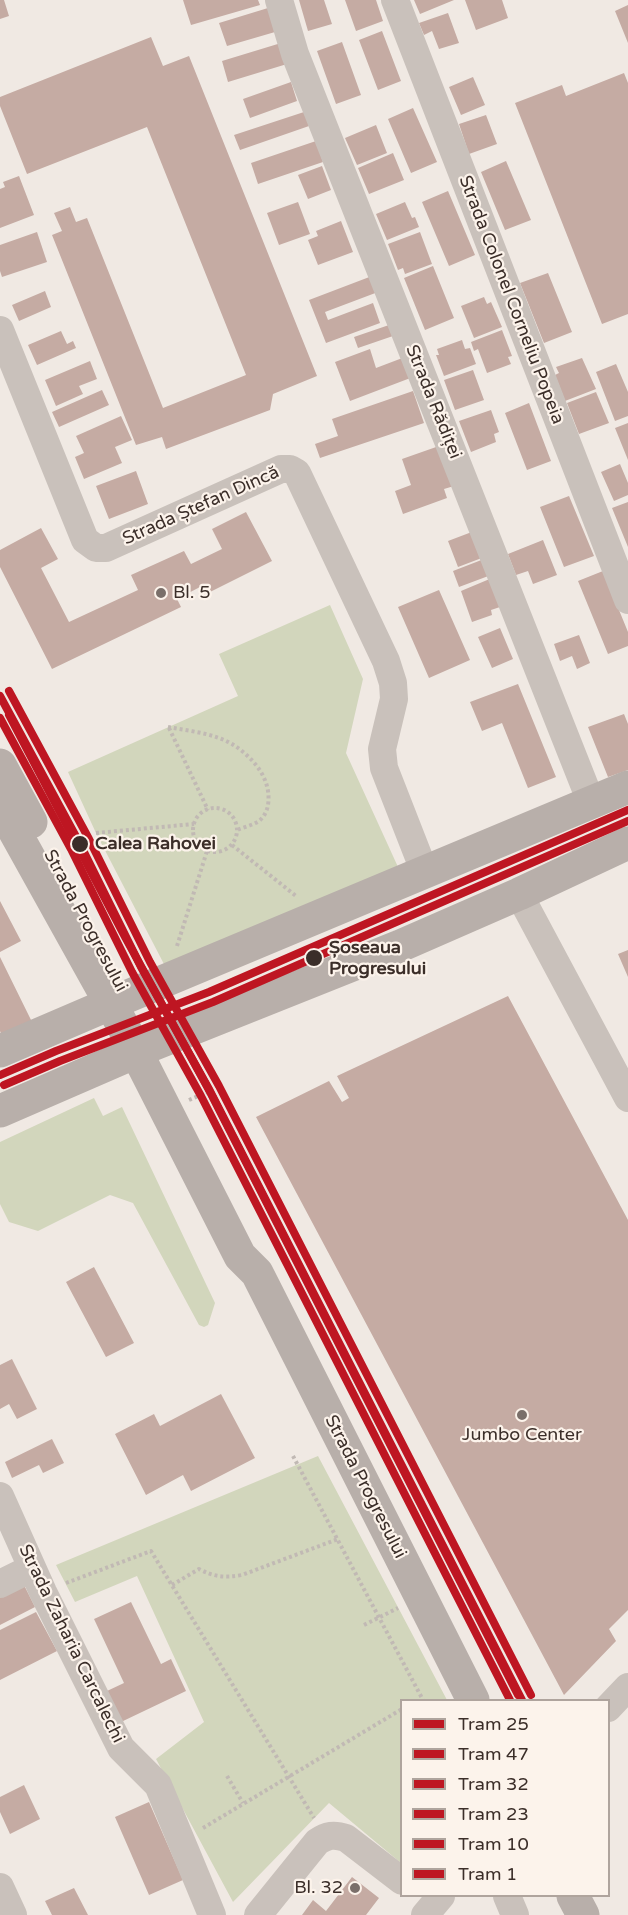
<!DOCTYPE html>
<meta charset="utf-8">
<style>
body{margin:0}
#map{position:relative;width:628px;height:1915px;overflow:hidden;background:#f0e9e3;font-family:"Varela Round",sans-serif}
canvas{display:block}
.legend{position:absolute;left:400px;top:1699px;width:210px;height:198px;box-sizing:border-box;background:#fcf3eb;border:2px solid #afa49d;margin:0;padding:8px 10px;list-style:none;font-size:18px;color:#3b2e29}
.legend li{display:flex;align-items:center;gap:12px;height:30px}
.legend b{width:30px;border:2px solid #afa49d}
</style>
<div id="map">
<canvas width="628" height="1915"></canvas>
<ul class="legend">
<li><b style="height:8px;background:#be1622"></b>Tram 25</li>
<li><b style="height:8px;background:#be1622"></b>Tram 47</li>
<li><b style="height:8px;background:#be1622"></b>Tram 32</li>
<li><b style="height:8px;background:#be1622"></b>Tram 23</li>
<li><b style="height:8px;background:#be1622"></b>Tram 10</li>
<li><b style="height:8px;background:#be1622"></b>Tram 1</li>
</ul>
</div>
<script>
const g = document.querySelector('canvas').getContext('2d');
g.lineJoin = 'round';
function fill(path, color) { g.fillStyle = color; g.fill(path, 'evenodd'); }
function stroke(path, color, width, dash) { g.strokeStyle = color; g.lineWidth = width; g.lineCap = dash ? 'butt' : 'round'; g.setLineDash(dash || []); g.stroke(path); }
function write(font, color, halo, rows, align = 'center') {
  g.font = font + ' "Varela Round",sans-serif'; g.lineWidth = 4.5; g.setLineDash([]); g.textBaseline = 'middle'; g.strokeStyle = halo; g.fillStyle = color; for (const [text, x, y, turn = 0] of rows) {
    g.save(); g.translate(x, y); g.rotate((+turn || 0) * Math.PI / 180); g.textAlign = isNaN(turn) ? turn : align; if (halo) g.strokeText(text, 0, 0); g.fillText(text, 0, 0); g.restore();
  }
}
const green = new Path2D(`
 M 330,605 L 363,679 L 346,753 L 398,867 L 166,968 L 96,833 L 68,772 L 238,696 L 219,654 Z
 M 94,1098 L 103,1116 L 122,1107 L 215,1303 L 208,1325 L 204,1327 L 199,1325 L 133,1203 L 110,1195 L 38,1231 L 9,1222 L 0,1204 L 0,1142 Z
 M 318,1456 L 447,1700 L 402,1700 L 401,1863 L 329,1803 L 233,1902 L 156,1759 L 204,1722 L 137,1576 L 75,1602 L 56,1565 Z`);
const building = new Path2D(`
 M 0,0 L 4,0 L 9,16 L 0,19 Z
 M 183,0 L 258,0 L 260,5 L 191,25 Z
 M 299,0 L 324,0 L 332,24 L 308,31 Z
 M 345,0 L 376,0 L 383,21 L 356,31 Z
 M 414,0 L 454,0 L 420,14 Z
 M 465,0 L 502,0 L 508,18 L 476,30 Z
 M 628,5 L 628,43 L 615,11 Z
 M 268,8 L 275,32 L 227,46 L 219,23 Z
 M 448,13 L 459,43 L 439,49 L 432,31 L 424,35 L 419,23 Z
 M 382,31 L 401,81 L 378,90 L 359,40 Z
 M 151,37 L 163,66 L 189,56 L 317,376 L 273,394 L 270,410 L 166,449 L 162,437 L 136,445 L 52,235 L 62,231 L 54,213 L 70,207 L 76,222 L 87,218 L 163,408 L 246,375 L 147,127 L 27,174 L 0,106 L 0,97 Z
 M 342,42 L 361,95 L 336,104 L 317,51 Z
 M 281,43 L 287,64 L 228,82 L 222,61 Z
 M 624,73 L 628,83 L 628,314 L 602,324 L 515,103 L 562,85 L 566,96 Z
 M 473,77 L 485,105 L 461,115 L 449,87 Z
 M 291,82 L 297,101 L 250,118 L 243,99 Z
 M 413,108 L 437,162 L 411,173 L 388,119 Z
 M 304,112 L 309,126 L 240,150 L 234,135 Z
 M 486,115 L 497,144 L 469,154 L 459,124 Z
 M 376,125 L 387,153 L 357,165 L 345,138 Z
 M 316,141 L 323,162 L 258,184 L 251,163 Z
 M 393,153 L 404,180 L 369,194 L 358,168 Z
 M 506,161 L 531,220 L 505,230 L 481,172 Z
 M 322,166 L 331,190 L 308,199 L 298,175 Z
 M 19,176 L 34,215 L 0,228 L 0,189 L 5,187 L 3,182 Z
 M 448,191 L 475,255 L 449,266 L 422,202 Z
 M 298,202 L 310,234 L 279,245 L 267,213 Z
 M 405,202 L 412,218 L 415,217 L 419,227 L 387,240 L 376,214 Z
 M 341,221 L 353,252 L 318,265 L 308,240 L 318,236 L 316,231 Z
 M 37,232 L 47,262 L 2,277 L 0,271 L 0,245 Z
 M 420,232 L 432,264 L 405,274 L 403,268 L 398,270 L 388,244 Z
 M 433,266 L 454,318 L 425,330 L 404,278 Z
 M 548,273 L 572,332 L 544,343 L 520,283 Z
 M 372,276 L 378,292 L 325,312 L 328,320 L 373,303 L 380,323 L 326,343 L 309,300 Z
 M 45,291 L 51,307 L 19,321 L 12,305 Z
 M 484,297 L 487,304 L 491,302 L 502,327 L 474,338 L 461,306 Z
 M 389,325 L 393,336 L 358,348 L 354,337 Z
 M 502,330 L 512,356 L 508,357 L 511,364 L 487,373 L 478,349 L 474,351 L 471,342 Z
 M 61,331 L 67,344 L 73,341 L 76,348 L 37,365 L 28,345 Z
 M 462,340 L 465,349 L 470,348 L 476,364 L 444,376 L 436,355 L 439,355 L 437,349 Z
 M 370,349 L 376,368 L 405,357 L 413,377 L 350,401 L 335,362 Z
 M 582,358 L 596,389 L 565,401 L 555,375 L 559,373 L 556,367 Z
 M 90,361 L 97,379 L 79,386 L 83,394 L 56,406 L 45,380 Z
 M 616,364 L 628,392 L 628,416 L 615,421 L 596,372 Z
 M 473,370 L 484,400 L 455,410 L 444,380 Z
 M 102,390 L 109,405 L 59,427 L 52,412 Z
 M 413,391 L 424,423 L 320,458 L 315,444 L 338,436 L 332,419 Z
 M 596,392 L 609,423 L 579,434 L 567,403 Z
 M 529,403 L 551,461 L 527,470 L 505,413 Z
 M 491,410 L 499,432 L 494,434 L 496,442 L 471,452 L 459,421 Z
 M 121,416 L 132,440 L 115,447 L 122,463 L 84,479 L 75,457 L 84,453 L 76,436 Z
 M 628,423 L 628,460 L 615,428 Z
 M 439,446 L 454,486 L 444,489 L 447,498 L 403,514 L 395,491 L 411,485 L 402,459 Z
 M 620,464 L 628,483 L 628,495 L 614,501 L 601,472 Z
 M 136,471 L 148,504 L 109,519 L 96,486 Z
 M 569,496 L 594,556 L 564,567 L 540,507 Z
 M 628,502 L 628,547 L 612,508 Z
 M 246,512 L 272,561 L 204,595 L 200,587 L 177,599 L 181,607 L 52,669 L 0,567 L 0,550 L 41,528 L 58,559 L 41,568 L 69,622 L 138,590 L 131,575 L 184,551 L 191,564 L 222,549 L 212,529 Z
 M 477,530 L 487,556 L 458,567 L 448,541 Z
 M 543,540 L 557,575 L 533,584 L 528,571 L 516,575 L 508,554 Z
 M 484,559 L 491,575 L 459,587 L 453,571 Z
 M 603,571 L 628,632 L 628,646 L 608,654 L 578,581 Z
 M 492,578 L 503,606 L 491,610 L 492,615 L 472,622 L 461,591 Z
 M 439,590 L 470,660 L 429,678 L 398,607 Z
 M 500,628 L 513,659 L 492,668 L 478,637 Z
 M 579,635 L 590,663 L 577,669 L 572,656 L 560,661 L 554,644 Z
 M 518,684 L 556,777 L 528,788 L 502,723 L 482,731 L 470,702 Z
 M 624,714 L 628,724 L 628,770 L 608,777 L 588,727 Z
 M 0,901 L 21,941 L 0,952 Z
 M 628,950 L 628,977 L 618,954 Z
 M 0,957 L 32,1022 L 2,1036 L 0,1031 Z
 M 508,996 L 628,1220 L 628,1610 L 609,1629 L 616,1641 L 564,1695 L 256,1117 L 329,1081 L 342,1102 L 349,1098 L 337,1076 Z
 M 94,1267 L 134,1343 L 106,1357 L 66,1282 Z
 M 12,1359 L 37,1409 L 17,1419 L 9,1404 L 0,1409 L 0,1365 Z
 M 221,1394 L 255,1458 L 191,1491 L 183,1475 L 146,1495 L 115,1434 L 154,1414 L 160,1426 Z
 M 52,1439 L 64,1463 L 43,1473 L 39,1465 L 12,1478 L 5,1462 Z
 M 22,1581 L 35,1607 L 0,1625 L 0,1592 Z
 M 131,1602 L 161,1664 L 171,1659 L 186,1691 L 121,1722 L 107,1691 L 124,1683 L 94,1619 Z
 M 36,1612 L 57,1651 L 0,1680 L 0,1630 Z
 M 24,1785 L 40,1819 L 10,1834 L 0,1812 L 0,1797 Z
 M 149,1802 L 183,1880 L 149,1895 L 115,1817 Z
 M 352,1877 L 379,1898 L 366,1915 L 302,1915 L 313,1900 L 326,1911 Z
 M 74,1888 L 88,1915 L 52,1915 L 45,1901 Z`);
const path = new Path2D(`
 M 168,727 C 189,731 213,733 232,744 C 253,757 272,779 268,805 C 267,811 264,817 259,821 C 253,825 244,827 237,830
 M 169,728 L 208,810
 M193 830a22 22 0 1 1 44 0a22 22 0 1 1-44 0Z
 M 96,833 L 194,824
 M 232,845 L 296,896
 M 177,946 L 207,851
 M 189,1100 L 210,1091
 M 293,1456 L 423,1700
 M 66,1583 L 151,1551 L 314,1818
 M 172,1585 L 199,1569 C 214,1577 225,1578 242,1575 L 338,1539
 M 364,1625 L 398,1608
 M 227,1776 L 243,1803
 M 203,1828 L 402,1709`);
const minor = new Path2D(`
 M 279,0 L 295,54 L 591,802
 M 395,0 L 628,600
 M 0,330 L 85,540 L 96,548 L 106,548 L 281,469 L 290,469 L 297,473 L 386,661 L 393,683 L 394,699 L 382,749 L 384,768 L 425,873
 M 519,894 L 628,1098
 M 0,1496 L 43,1592 L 121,1748 L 158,1785 L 212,1915
 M 0,1584 L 32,1568
 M 608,1708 L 628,1687
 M 0,1887 L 13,1915
 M 507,1896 L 515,1915
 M 258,1915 L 317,1842 C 327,1835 334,1834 346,1838 L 402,1881
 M 425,1915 L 441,1896`);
const major = new Path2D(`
 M 0,765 L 31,822
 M 0,805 L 123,1026 L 240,1256 L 257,1273 L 473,1700
 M 0,1051 L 126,997 L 628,787
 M 0,1111 L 152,1045 L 400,946 L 519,894 L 628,843
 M 573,1896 L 583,1915`);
const tram1 = new Path2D(`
 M 0,696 L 80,844 L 141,967 L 210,1091 L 522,1700`);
const tram2 = new Path2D(`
 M 0,718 L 71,849 L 132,972 L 201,1096 L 510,1700`);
const tram3 = new Path2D(`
 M 0,1075 L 56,1051 L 209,992 L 628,810`);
const tram4 = new Path2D(`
 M 4,1085 L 60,1061 L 213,1002 L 628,821`);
const tram5 = new Path2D(`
 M 9,691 L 89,839 L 150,962 L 219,1086 L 531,1695`);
const tram6 = new Path2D(`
 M 9,715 L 125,937 L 209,1090 L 518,1695`);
const markers = [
 [161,593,6,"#7a6f6a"],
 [80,844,9,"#3b2e29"],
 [314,958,9,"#3b2e29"],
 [522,1415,6,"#7a6f6a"],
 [355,1888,6,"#7a6f6a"]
];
const streetNames = [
 ["Strada Colonel Corneliu Popeia",511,300,69],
 ["Strada Rădiței",433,402,68],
 ["Strada Ștefan Dincă",201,506,-24],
 ["Strada Progresului",85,921,62],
 ["Strada Progresului",365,1487,63],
 ["Strada Zaharia Carcalechi",71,1644,64]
];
const poiNames = [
 ["Bl. 5",173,593],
 ["Jumbo Center",522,1435,"center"],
 ["Bl. 32",343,1888,"right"]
];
const stopNames = [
 ["Calea Rahovei",95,844],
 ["Șoseaua",329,948],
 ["Progresului",329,969]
];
fill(green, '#d2d6bc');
fill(building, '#c5aba3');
stroke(path, '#c1b9b4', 4, [3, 3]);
stroke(minor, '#c9c1bb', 28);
stroke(major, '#b8afaa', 33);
stroke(tram1, '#be1622', 8);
stroke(tram2, '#be1622', 8);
stroke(tram3, '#be1622', 8);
stroke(tram4, '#be1622', 8);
stroke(tram5, '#be1622', 8);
stroke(tram6, '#be1622', 8);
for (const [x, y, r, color] of markers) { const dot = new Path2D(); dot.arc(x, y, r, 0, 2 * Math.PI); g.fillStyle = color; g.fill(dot); stroke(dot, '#fcf3eb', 2); }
write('18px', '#3b2e29', '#fcf3eb', streetNames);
write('18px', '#3b2e29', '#fcf3eb', poiNames, 'left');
write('bold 18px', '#3b2e29', '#fcf3eb', stopNames, 'left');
</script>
